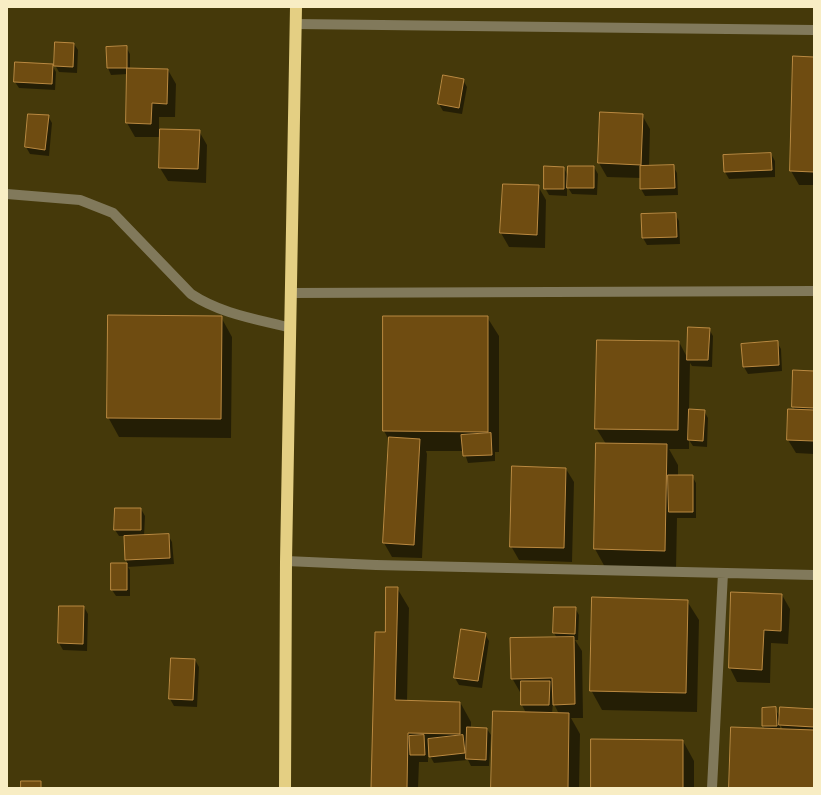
<!DOCTYPE html>
<style>
body{margin:0}
#map{position:relative;width:821px;height:795px;overflow:hidden;background:#45390a;font-family:"IBM Plex Sans",sans-serif}
canvas{display:block}
.frame{position:absolute;inset:0;border:8px solid #f8edc4;pointer-events:none}
</style>
<div id="map">
<canvas width="821" height="795"></canvas>
<div class="frame"></div>
</div>
<script>
const g = document.querySelector('canvas').getContext('2d');
g.lineJoin = 'round';
function fill(path, color) { g.fillStyle = color; g.fill(path, 'evenodd'); }
function stroke(path, color, width, dash) { g.strokeStyle = color; g.lineWidth = width; g.lineCap = dash ? 'butt' : 'round'; g.setLineDash(dash || []); g.stroke(path); }
const shadow = new Path2D(`
 M 74,44 L 78,50 L 77,73 L 59,72 L 55,65 Z
 M 126,47 L 130,54 L 130,69 L 168,70 L 176,84 L 175,117 L 159,117 L 159,137 L 135,137 L 127,123 L 128,74 L 111,75 L 108,68 L 107,48 Z
 M 794,57 L 814,58 L 814,185 L 799,185 L 791,171 Z
 M 52,65 L 56,72 L 55,90 L 19,88 L 15,82 Z
 M 463,80 L 467,87 L 462,114 L 443,111 L 439,104 Z
 M 29,115 L 48,116 L 52,123 L 49,156 L 30,154 L 26,147 Z
 M 642,115 L 650,129 L 649,167 L 673,166 L 677,173 L 678,195 L 645,196 L 641,189 L 641,178 L 607,177 L 599,163 Z
 M 199,131 L 207,145 L 206,183 L 168,181 L 160,168 Z
 M 771,154 L 775,161 L 775,177 L 729,179 L 725,172 L 724,156 Z
 M 594,167 L 598,174 L 597,195 L 572,194 L 567,186 L 567,196 L 549,195 L 545,188 L 564,168 L 568,176 Z
 M 504,185 L 538,186 L 546,200 L 545,248 L 509,247 L 501,233 Z
 M 675,214 L 679,221 L 680,244 L 647,245 L 643,238 L 642,215 Z
 M 221,317 L 232,337 L 231,438 L 119,437 L 108,417 Z
 M 487,317 L 499,336 L 499,452 L 495,452 L 495,461 L 468,463 L 464,451 L 426,451 L 427,454 L 422,558 L 392,557 L 384,543 L 389,440 L 384,431 Z
 M 709,329 L 713,336 L 712,367 L 692,366 L 690,363 L 689,410 L 704,411 L 708,418 L 707,447 L 693,446 L 689,440 L 689,449 L 669,449 L 678,465 L 678,476 L 692,476 L 696,483 L 696,518 L 677,518 L 676,570 L 606,569 L 595,549 L 597,444 L 606,444 L 596,428 L 679,342 L 688,359 Z
 M 777,342 L 781,349 L 782,371 L 748,374 L 744,367 L 742,345 Z
 M 814,372 L 814,454 L 796,453 L 788,440 L 795,410 L 793,406 Z
 M 566,469 L 574,482 L 572,562 L 519,560 L 511,546 Z
 M 141,509 L 145,516 L 144,536 L 168,535 L 172,542 L 174,564 L 128,567 L 130,570 L 130,596 L 116,596 L 112,590 L 112,564 L 128,564 L 126,560 L 125,536 L 119,536 L 115,530 Z
 M 397,588 L 409,608 L 407,701 L 460,702 L 471,722 L 471,728 L 487,729 L 491,735 L 489,766 L 471,766 L 468,760 L 434,763 L 430,756 L 430,750 L 428,750 L 428,762 L 419,762 L 418,788 L 372,788 L 386,633 Z
 M 782,595 L 790,609 L 788,644 L 771,643 L 770,683 L 737,682 L 730,668 Z
 M 687,601 L 699,620 L 697,712 L 602,710 L 591,690 Z
 M 84,607 L 88,614 L 87,651 L 63,650 L 59,643 Z
 M 555,608 L 575,608 L 579,615 L 578,640 L 575,640 L 582,651 L 583,718 L 571,718 L 580,734 L 579,788 L 492,788 L 526,713 L 522,705 L 522,692 L 520,692 L 512,678 L 557,638 L 554,633 ZM 553,702 L 559,714 L 552,714 Z
 M 485,634 L 489,641 L 482,688 L 459,685 L 455,678 Z
 M 172,659 L 195,660 L 199,667 L 197,707 L 174,706 L 170,699 Z
 M 775,709 L 781,718 L 814,710 L 814,788 L 730,788 L 765,729 L 763,726 ZM 780,724 L 783,730 L 780,730 Z
 M 683,741 L 694,761 L 694,788 L 592,788 Z`);
const building = new Path2D(`
 M 55,42 L 74,43 L 73,67 L 54,66 Z
 M 127,46 L 127,68 L 107,68 L 106,47 Z
 M 793,56 L 814,57 L 814,172 L 790,171 Z
 M 15,62 L 53,64 L 52,84 L 14,82 Z
 M 127,68 L 168,69 L 167,104 L 152,103 L 151,124 L 126,123 Z
 M 443,75 L 464,79 L 459,108 L 438,104 Z
 M 600,112 L 643,114 L 641,165 L 598,163 Z
 M 28,114 L 49,115 L 45,150 L 25,147 Z
 M 160,129 L 200,130 L 198,169 L 159,168 Z
 M 771,153 L 772,170 L 724,172 L 723,155 Z
 M 674,165 L 675,188 L 640,189 L 640,166 Z
 M 544,166 L 564,167 L 564,189 L 544,189 Z
 M 568,166 L 594,166 L 594,188 L 567,188 Z
 M 503,184 L 539,185 L 537,235 L 500,233 Z
 M 676,213 L 677,237 L 642,238 L 641,214 Z
 M 108,315 L 222,316 L 221,419 L 107,418 Z
 M 383,316 L 488,316 L 488,432 L 383,431 Z
 M 688,327 L 710,328 L 708,360 L 687,360 Z
 M 597,340 L 679,341 L 678,430 L 595,429 Z
 M 778,341 L 779,365 L 743,367 L 741,344 Z
 M 793,370 L 814,371 L 814,408 L 792,407 Z
 M 689,409 L 705,410 L 703,441 L 688,440 Z
 M 788,409 L 814,410 L 814,441 L 787,440 Z
 M 491,433 L 492,455 L 463,456 L 461,435 Z
 M 389,437 L 420,439 L 414,545 L 383,543 Z
 M 596,443 L 667,444 L 665,551 L 594,549 Z
 M 512,466 L 566,468 L 564,548 L 510,547 Z
 M 668,475 L 693,475 L 693,512 L 669,512 Z
 M 115,508 L 141,508 L 141,530 L 114,530 Z
 M 169,534 L 170,558 L 125,560 L 124,536 Z
 M 111,563 L 127,563 L 127,590 L 111,590 Z
 M 386,587 L 398,587 L 395,700 L 460,702 L 460,734 L 408,733 L 407,788 L 371,788 L 375,632 L 385,632 Z
 M 731,592 L 782,594 L 781,631 L 764,630 L 762,670 L 729,668 Z
 M 592,597 L 688,600 L 686,693 L 590,691 Z
 M 59,606 L 84,606 L 83,644 L 58,643 Z
 M 554,607 L 576,607 L 575,634 L 553,633 Z
 M 461,629 L 486,633 L 478,681 L 454,678 Z
 M 574,637 L 575,704 L 553,705 L 552,678 L 511,679 L 510,638 Z
 M 171,658 L 195,659 L 193,700 L 169,699 Z
 M 521,681 L 550,681 L 549,705 L 521,705 Z
 M 776,707 L 777,726 L 762,726 L 762,708 Z
 M 780,707 L 814,709 L 814,727 L 779,725 Z
 M 493,711 L 569,713 L 568,788 L 491,788 Z
 M 467,727 L 487,728 L 486,760 L 466,759 Z
 M 731,727 L 814,730 L 814,788 L 729,788 Z
 M 424,735 L 425,755 L 410,755 L 409,736 Z
 M 463,735 L 465,753 L 429,757 L 428,739 Z
 M 591,739 L 683,740 L 683,788 L 591,788 Z
 M 21,781 L 41,781 L 41,788 L 21,788 Z`);
const minor = new Path2D(`
 M 295,24 L 814,30
 M 7,194 L 80,200 L 113,213 L 191,294 C 221,314 256,319 291,328
 M 291,293 L 814,291
 M 286,561 L 376,565 L 814,575
 M 712,788 L 723,573`);
const highway = new Path2D(`
 M 285,788 L 286,561 L 296,7`);
fill(shadow, '#0007');
fill(building, '#6f4c11');
stroke(building, '#ba8941', 1);
stroke(minor, '#81795b', 10);
stroke(highway, '#e4cf83', 12);
</script>
